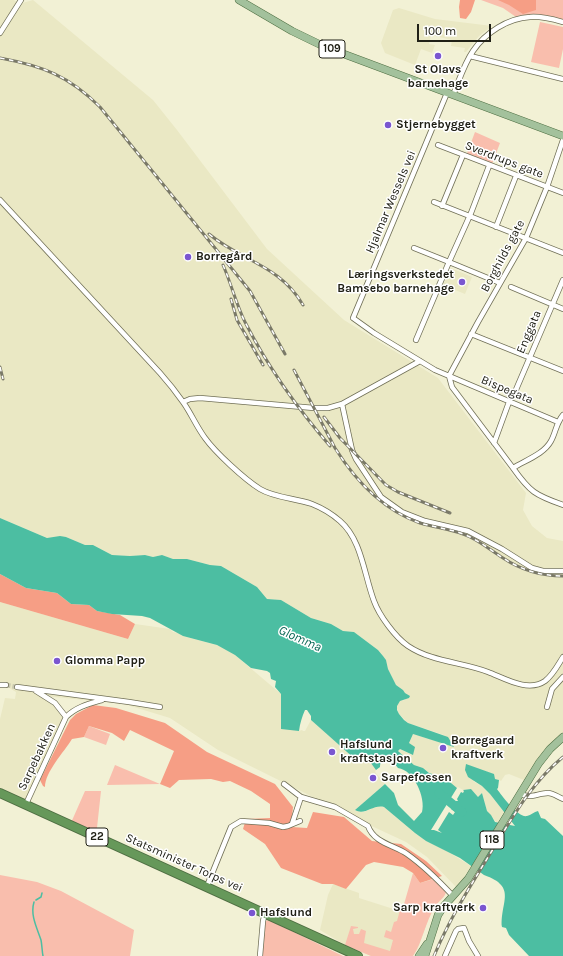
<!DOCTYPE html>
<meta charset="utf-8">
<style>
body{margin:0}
#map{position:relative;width:563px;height:956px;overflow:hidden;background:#f2f1d5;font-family:Karla,sans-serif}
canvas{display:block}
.scale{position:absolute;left:417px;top:24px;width:74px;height:18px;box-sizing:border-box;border:2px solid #202016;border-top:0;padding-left:5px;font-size:12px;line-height:14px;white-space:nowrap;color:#202016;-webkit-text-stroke:3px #fff;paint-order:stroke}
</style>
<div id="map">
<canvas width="563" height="956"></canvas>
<div class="scale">100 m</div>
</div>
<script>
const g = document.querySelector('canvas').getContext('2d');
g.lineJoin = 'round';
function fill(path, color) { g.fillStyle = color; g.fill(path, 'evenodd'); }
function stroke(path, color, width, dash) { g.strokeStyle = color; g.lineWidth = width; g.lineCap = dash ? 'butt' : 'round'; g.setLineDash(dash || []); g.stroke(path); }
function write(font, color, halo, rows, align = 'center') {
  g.font = font + ' Karla,sans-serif'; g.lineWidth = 3; g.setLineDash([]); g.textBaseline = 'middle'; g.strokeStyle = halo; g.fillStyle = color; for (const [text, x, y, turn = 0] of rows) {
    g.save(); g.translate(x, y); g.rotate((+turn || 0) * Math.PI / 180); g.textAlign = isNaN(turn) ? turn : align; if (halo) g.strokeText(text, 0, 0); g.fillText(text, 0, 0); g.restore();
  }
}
const built = new Path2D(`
 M 0,0 L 14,0 L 19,4 L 33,0 L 153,100 L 177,130 L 267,249 L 344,320 L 438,378 L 526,493 L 523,510 L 532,526 L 547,538 L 563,541 L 563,733 L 547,748 L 538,758 L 524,780 L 509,774 L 505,775 L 501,781 L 499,780 L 495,779 L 493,774 L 473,781 L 482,786 L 490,794 L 504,812 L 497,823 L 487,811 L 482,793 L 478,797 L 471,789 L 463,790 L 458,787 L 457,788 L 445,778 L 429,773 L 423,768 L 414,765 L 399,752 L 398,751 L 400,749 L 412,755 L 409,743 L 413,734 L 453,746 L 444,735 L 408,723 L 399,714 L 396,706 L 400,701 L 405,700 L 407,694 L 405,693 L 403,690 L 396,685 L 394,682 L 388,669 L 386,660 L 383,656 L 378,650 L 354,632 L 343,631 L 331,624 L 311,618 L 281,600 L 267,599 L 257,587 L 221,566 L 210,565 L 187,559 L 173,559 L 162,555 L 153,557 L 145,555 L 130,556 L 112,555 L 93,545 L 85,545 L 66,537 L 47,538 L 0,518 Z
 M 399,8 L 435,19 L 492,26 L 479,36 L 466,52 L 464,52 L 465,48 L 451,46 L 452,40 L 431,35 L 429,44 L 435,45 L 432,53 L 421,49 L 415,65 L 385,53 L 381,43 L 393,10 Z
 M 451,268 L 472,277 L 465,294 L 443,285 Z
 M 0,602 L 128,639 L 135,624 L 170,629 L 173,632 L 178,633 L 183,636 L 217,645 L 227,650 L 235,655 L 281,694 L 299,731 L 302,730 L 303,731 L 305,731 L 311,720 L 356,760 L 363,760 L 365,755 L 376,770 L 375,772 L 385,784 L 355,810 L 357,811 L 364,812 L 378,806 L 384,807 L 415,833 L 426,841 L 445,850 L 471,866 L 461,882 L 456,887 L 427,857 L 406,842 L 363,822 L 335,804 L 317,799 L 218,750 L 170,718 L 124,704 L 45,696 L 55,703 L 66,717 L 26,804 L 0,793 L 0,719 L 5,698 L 15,699 L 16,692 L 6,686 L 0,685 Z
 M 333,884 L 359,893 L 359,898 L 428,920 L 418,948 L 413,956 L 371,956 L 345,945 L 320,930 L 328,895 Z`);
const green = new Path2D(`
 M 481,0 L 563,0 L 563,20 L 521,15 L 516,17 L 503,8 Z
 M 540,22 L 563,27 L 563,49 L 559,68 L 531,62 Z
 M 475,132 L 500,143 L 492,164 L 466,156 Z
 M 89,726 L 110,734 L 106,745 L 84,737 Z
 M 115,765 L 160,784 L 107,785 Z
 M 85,791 L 101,791 L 96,837 L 70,825 Z
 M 413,873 L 420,883 L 434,879 L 446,892 C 445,898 438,901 435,907 C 425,922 423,941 413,956 L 371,956 L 345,945 L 351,926 L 358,927 L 358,928 L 353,929 L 354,934 L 359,934 L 361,929 L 366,931 L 364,943 L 390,951 L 393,940 L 384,937 L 386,930 L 391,932 L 394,922 L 397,921 L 400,910 L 402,911 Z
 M 0,875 L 37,882 L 61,891 L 134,930 L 130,956 L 0,956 Z
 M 269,920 L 343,956 L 262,956 L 264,924 L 266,921 Z`);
const forest = new Path2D(`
 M 460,0 L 475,0 L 471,12 L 466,19 L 460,18 L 459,7 Z
 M 498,0 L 536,0 L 536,10 L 523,14 L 509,5 Z
 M 0,574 L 26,588 L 57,593 L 71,604 L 89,605 L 97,611 L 120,615 L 135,624 L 128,639 L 0,602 Z
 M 93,705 L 116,708 L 165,723 L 207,752 L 275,784 L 293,807 L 291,827 L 307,828 L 313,812 L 344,817 L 372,841 L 401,844 L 426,861 L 442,876 L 420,883 L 413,873 L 403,867 L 374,862 L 366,865 L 346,889 L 333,884 L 322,884 L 281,868 L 265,844 L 243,829 L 246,819 L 270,818 L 270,804 L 251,791 L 230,781 L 223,782 L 211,779 L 179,780 L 170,788 L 160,784 L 174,751 L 130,730 L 124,741 L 112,733 L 89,726 L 84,737 L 72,739 C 64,752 45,772 45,787 L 43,786 L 40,780 L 70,720 L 76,714 Z`);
const water = new Path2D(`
 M 0,518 L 47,538 L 60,536 L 66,537 L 85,545 L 93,545 L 112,555 L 130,556 L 145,555 L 153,557 L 162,555 L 173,559 L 187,559 L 210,565 L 221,566 L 257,587 L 267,599 L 281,600 L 311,618 L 331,624 L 343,631 L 354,632 L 378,650 L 383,656 L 386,660 L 388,669 L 396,685 L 403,690 L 405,693 L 410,696 L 409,698 L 400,701 L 397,706 L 397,710 L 399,714 L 404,720 L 408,723 L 448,737 L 454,747 L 413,734 L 409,743 L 415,747 L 413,755 L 400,749 L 398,751 L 414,765 L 423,768 L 429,773 L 445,778 L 457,788 L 431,830 L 434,830 L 442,833 L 438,830 L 449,812 L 453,815 L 455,812 L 451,809 L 456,801 L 458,801 L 457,799 L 461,792 L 463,793 L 464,791 L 463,790 L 471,789 L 478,797 L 482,793 L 487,811 L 491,815 L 495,822 L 515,826 L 490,794 L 482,786 L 468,777 L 465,770 L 466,764 L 494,774 L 495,779 L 499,780 L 498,788 L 497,789 C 502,796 518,818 527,816 C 531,815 534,812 538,811 L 541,818 L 545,819 L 563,836 L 563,956 L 529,956 L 509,935 L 506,928 L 502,927 C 500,902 518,887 484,875 L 460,858 L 426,841 L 415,833 L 384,807 C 373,804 365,816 355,810 L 385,784 L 394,793 L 398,805 L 414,821 L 422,812 C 426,798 414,770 398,768 L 389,757 L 386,757 C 383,761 380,761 380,767 L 376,770 L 365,755 L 363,760 L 356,760 L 311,720 L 311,716 L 307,710 L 305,710 C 302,717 300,723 299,731 L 281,729 L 281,694 L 275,687 L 276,681 L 271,679 L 270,673 L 267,671 L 251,668 L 235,655 L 217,645 L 183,636 L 150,618 L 142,616 L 112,614 L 97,611 L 89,605 L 71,604 L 57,593 L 26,588 L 0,574 Z`);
const stream = new Path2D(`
 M 36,900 L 41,897 L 42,893
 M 34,902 C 30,915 37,928 41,940 C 42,945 42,951 43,956`);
const river = new Path2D(`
 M 439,793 L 462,812`);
const streetTunnel = new Path2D(`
 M 6,685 L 17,687`);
const street = new Path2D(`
 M 0,33 L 21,0
 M 470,56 L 563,79
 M 447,93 L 353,318 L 374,333 L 435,370 L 558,422
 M 453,95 C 459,81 464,64 473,51 C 485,33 508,18 530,17 C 541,16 552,19 563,22
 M 438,145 L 563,193
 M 489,166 L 471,213 L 449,262 L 500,283
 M 0,200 L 160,373 C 168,382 176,392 183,402 C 191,413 196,426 205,438 C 215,452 244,479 260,489 C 275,498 295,498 312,504 C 322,508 332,514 340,521 C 362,540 364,575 374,601 C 379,615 395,637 408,646 C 432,662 462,662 488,672 C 504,678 528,693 545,681 C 553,675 558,665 563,657
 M 434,202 L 563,253
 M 442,206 L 463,155
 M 496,227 L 516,176
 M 414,248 L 449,262 L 416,340
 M 511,287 L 563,309
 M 471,334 L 563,371
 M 449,376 L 478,322 L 526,238 L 547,187 L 563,140
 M 449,376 L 452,387 L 513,468
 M 515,392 L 563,280
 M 183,402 L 190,399 L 200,398 L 314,408 L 328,408 L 342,404 L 420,361
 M 342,404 L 352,450 L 356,459 L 381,497 L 402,512 L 425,521 L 468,531 L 502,549 L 532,568 L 543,571 L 563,571
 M 563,415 C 556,423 556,432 551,441 C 544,454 526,460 513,468 C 530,492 535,495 563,505
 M 494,443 L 509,402
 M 0,685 L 6,685
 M 17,687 L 129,702 L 160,707
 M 36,691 L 55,703 L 66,717
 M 547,707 L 552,689 L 563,677
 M 284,784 L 301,797 L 335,807 L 368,826 C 374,843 394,845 407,854 C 424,866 439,881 453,896
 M 520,793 C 529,800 538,793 548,793 C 553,793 558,797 563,799
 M 26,804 L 66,717 C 76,707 88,704 102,700
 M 292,824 L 301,797
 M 207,886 L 231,827 L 241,821 L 269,823 L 283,827 L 288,826 L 300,821
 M 260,956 L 263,921 L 265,913
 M 445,956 L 456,931 L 458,929 L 464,928 L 469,941 L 478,956`);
const primary = new Path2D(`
 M 239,0 L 292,31 L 325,47 L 563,136
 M 419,956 L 427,944
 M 425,956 L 438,915 L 444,906 L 468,879 L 539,763 L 550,749 L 563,737`);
const highway = new Path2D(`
 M 0,793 L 358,956`);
const rail = new Path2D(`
 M 0,58 C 43,66 69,76 100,107 L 250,291 L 285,354
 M 209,234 C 241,261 280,265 303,305
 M 223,265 C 231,283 236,304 245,322 C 268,367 297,408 330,446
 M 231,299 L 237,320 L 263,365
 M 0,367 L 3,379
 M 294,370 L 335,448 C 355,480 383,510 420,523 C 436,528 454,529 470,537 C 482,543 492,551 503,558 C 521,570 541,576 563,576
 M 324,417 L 340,438 L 386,485 L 398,492 L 450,513
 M 434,956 C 449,920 469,888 490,854 C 511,820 531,783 563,757`);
const markers = [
 [438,56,4,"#7a56d0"],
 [388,125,4,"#7a56d0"],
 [188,257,4,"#7a56d0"],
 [462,282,4,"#7a56d0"],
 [57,661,4,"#7a56d0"],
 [443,748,4,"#7a56d0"],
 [332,752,4,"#7a56d0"],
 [373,778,4,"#7a56d0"],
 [483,908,4,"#7a56d0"],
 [252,913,4,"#7a56d0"]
];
const shields = [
 [332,49,26],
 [97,837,22],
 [492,840,24]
];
const shieldNames = [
 ["109",332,49],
 ["22",97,837],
 ["118",492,840]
];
const poiNames = [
 ["St Olavs",438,70,"center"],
 ["barnehage",438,84,"center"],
 ["Stjernebygget",396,125],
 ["Borregård",196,257],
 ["Læringsverkstedet",454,275,"right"],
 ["Bamsebo barnehage",454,289,"right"],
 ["Glomma Papp",65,661],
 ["Borregaard",451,741],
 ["kraftverk",451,755],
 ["Hafslund",340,745],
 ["kraftstasjon",340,759],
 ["Sarpefossen",381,778],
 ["Sarp kraftverk",475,908,"right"],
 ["Hafslund",260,913]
];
const streetNames = [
 ["Sverdrups gate",504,160,21],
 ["Hjalmar Wessels vei",391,202,-67],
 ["Borghilds gate",503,256,-62],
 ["Enggata",529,332,-67],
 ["Bispegata",507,390,23],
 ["Sarpebakken",37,757,-65],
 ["Statsminister Torps vei",184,863,24]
];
const waterNames = [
 ["Glomma",300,639,24]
];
fill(built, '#eae8c4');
fill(green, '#f9bead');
fill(forest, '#f69e85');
fill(water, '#4cbea2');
stroke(stream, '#4cbea2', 1.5);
stroke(river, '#4cbea2', 9);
stroke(streetTunnel, '#c8c7af', 4.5, [4.5, 2]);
stroke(street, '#717057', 6);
stroke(primary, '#4e6e42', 8);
stroke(highway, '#4e6e42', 10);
stroke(street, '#fff', 4.5);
stroke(primary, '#a3c19c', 7);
stroke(highway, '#66985a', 8);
stroke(rail, '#7a7968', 3);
stroke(rail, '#fff', 1.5, [4.5]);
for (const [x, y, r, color] of markers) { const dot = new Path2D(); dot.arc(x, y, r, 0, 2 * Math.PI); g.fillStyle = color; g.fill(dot); stroke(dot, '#fff', 1.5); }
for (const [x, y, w] of shields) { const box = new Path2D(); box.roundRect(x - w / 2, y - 9, w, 18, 3); g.fillStyle = '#fff'; g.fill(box); stroke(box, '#202016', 1); }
write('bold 11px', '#202016', null, shieldNames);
write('bold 12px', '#202016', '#fff', poiNames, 'left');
write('12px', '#202016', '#fff', streetNames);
write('italic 13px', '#086754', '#fff', waterNames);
</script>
